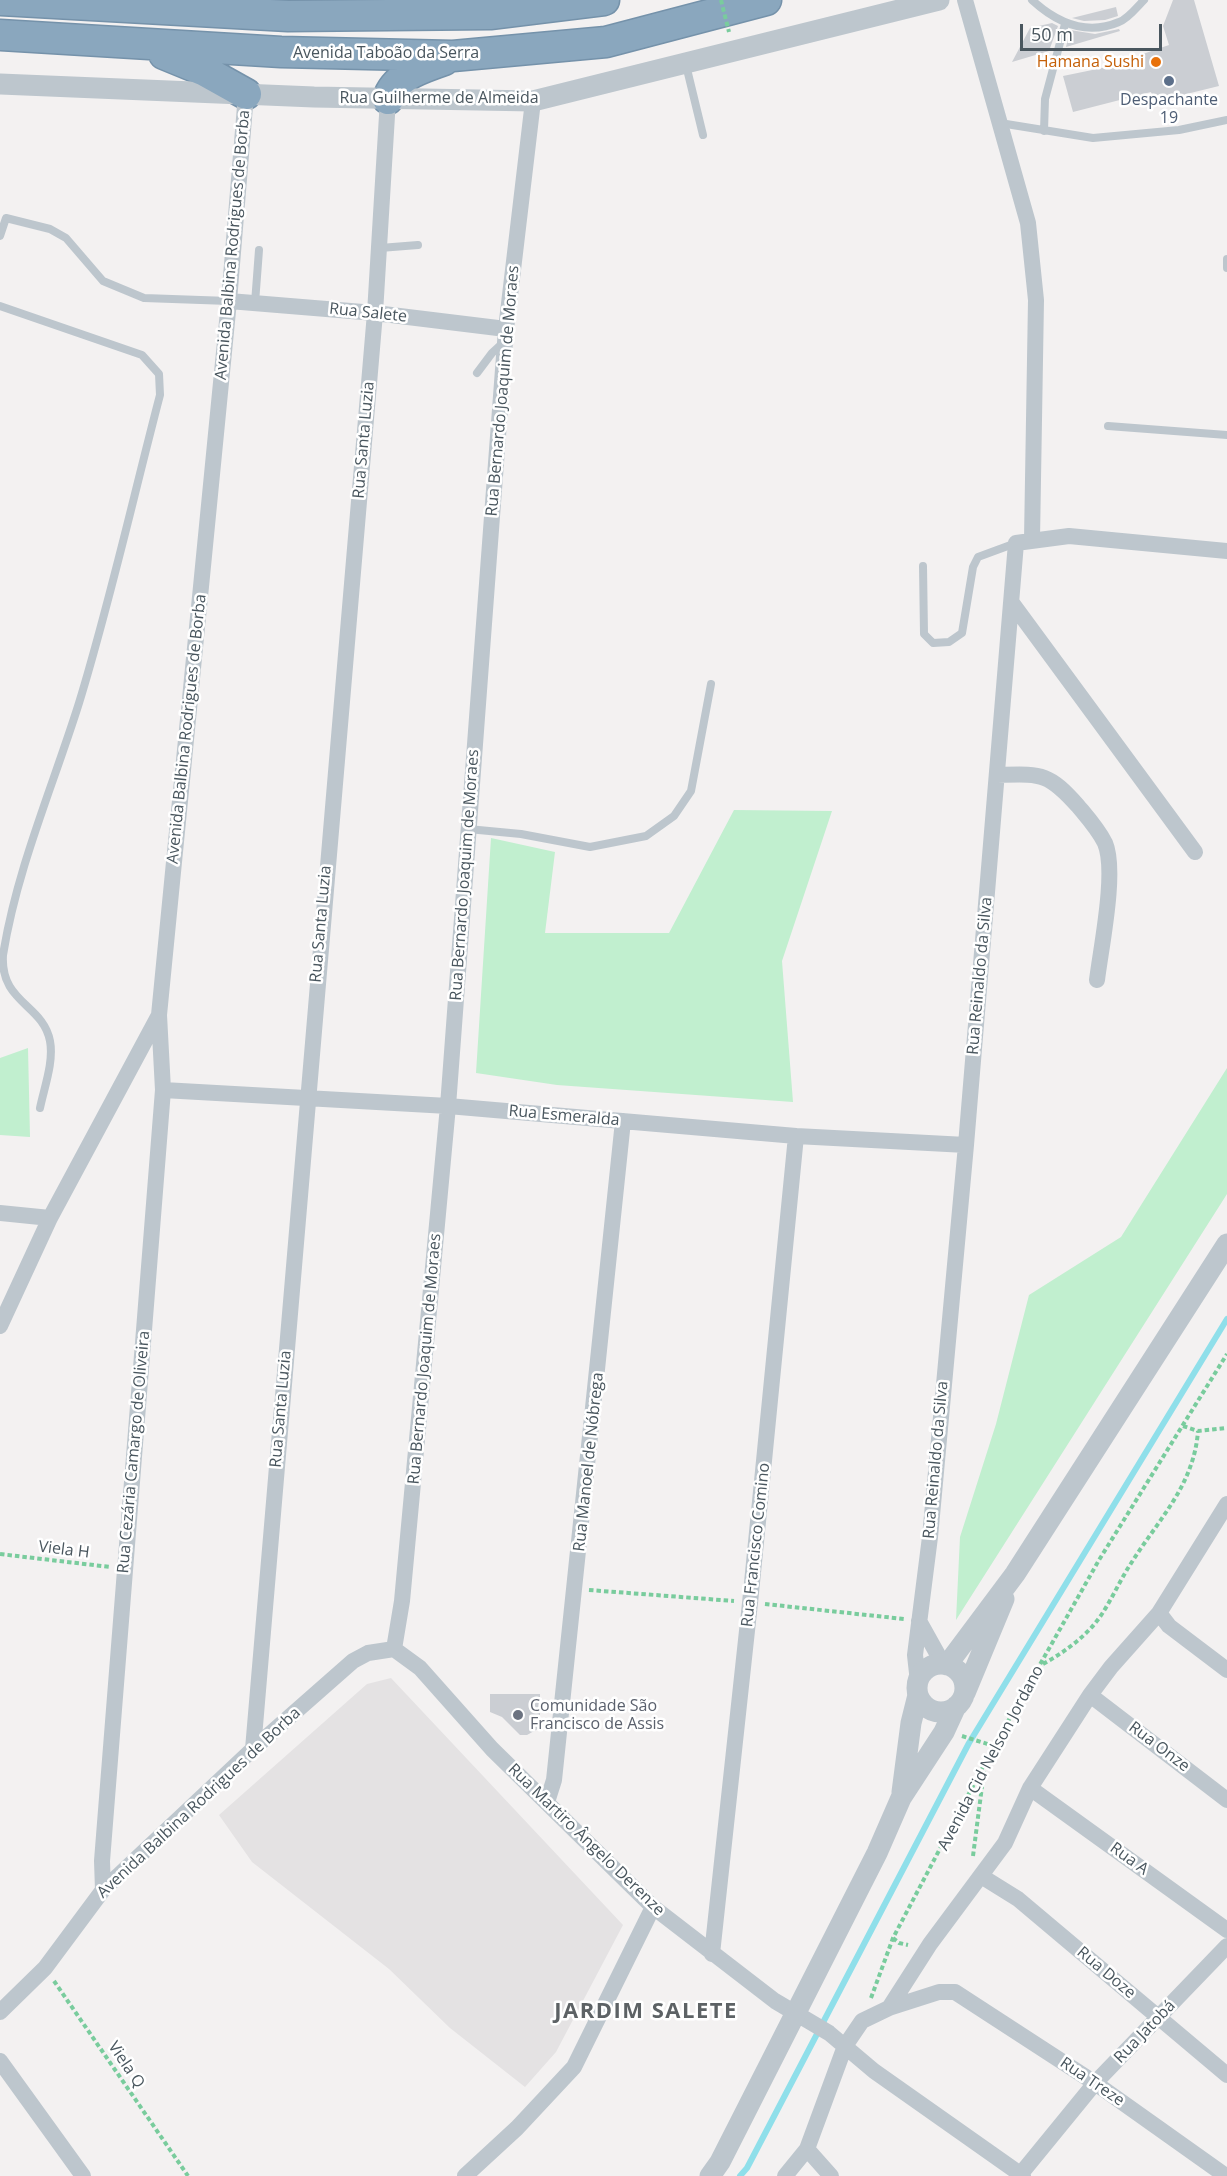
<!DOCTYPE html>
<meta charset="utf-8">
<style>
body{margin:0}
#map{position:relative;width:1227px;height:2176px;overflow:hidden;background:#f3f1f1;font-family:"Open Sans",sans-serif}
canvas{display:block}
.scale{position:absolute;left:1020px;top:24px;width:142px;height:27px;box-sizing:border-box;border:3px solid #49565e;border-top:0;padding-left:8px;font-size:18px;line-height:21px;white-space:nowrap;color:#49565e;-webkit-text-stroke:4px #fff;paint-order:stroke}
</style>
<div id="map">
<canvas width="1227" height="2176"></canvas>
<div class="scale">50 m</div>
</div>
<script>
const g = document.querySelector('canvas').getContext('2d');
g.lineJoin = 'round';
function fill(path, color) { g.fillStyle = color; g.fill(path, 'evenodd'); }
function stroke(path, color, width, dash) { g.strokeStyle = color; g.lineWidth = width; g.lineCap = dash ? 'butt' : 'round'; g.setLineDash(dash || []); g.stroke(path); }
function write(font, color, halo, rows, align = 'center') {
  g.font = font + ' "Open Sans",sans-serif'; g.lineWidth = 5; g.setLineDash([]); g.textBaseline = 'middle'; g.strokeStyle = halo; g.fillStyle = color; for (const [text, x, y, turn = 0] of rows) {
    g.save(); g.translate(x, y); g.rotate((+turn || 0) * Math.PI / 180); g.textAlign = isNaN(turn) ? turn : align; if (halo) g.strokeText(text, 0, 0); g.fillText(text, 0, 0); g.restore();
  }
}
const education = new Path2D(`
 M 391,1678 L 623,1925 L 556,2052 L 525,2087 L 450,2028 L 389,1969 L 252,1862 L 219,1815 L 367,1684 Z`);
const green = new Path2D(`
 M 734,810 L 832,811 L 782,961 L 793,1102 L 557,1085 L 476,1073 L 491,838 L 555,852 L 545,933 L 669,933 Z
 M 28,1048 L 30,1137 L 0,1135 L 0,1058 Z
 M 1227,1068 L 1227,1194 L 956,1620 L 960,1537 L 996,1424 L 1029,1295 L 1121,1237 Z`);
const stream = new Path2D(`
 M 740,2176 L 747,2168 L 969,1743 L 1227,1319`);
const building = new Path2D(`
 M 1173,0 L 1194,0 L 1219,86 L 1154,102 L 1151,92 L 1073,112 L 1063,76 L 1141,60 L 1140,55 L 1169,45 L 1163,26 Z
 M 1116,7 L 1118,16 L 1105,20 L 1084,21 L 1072,18 Z
 M 1052,23 L 1058,26 L 1049,51 L 1012,62 L 1030,28 Z
 M 1119,29 L 1120,31 L 1066,47 L 1070,30 L 1095,34 Z
 M 490,1694 L 540,1694 L 540,1721 L 543,1726 L 527,1735 L 520,1735 L 502,1717 L 490,1712 Z`);
const path = new Path2D(`
 M 1183,1426 L 1198,1431 L 1227,1428
 M 0,1554 L 110,1567
 M 589,1590 L 734,1601
 M 765,1604 L 904,1619
 M 1043,1664 C 1061,1654 1077,1643 1091,1628 C 1107,1611 1117,1585 1130,1565 C 1157,1521 1194,1486 1198,1431
 M 962,1736 L 994,1746
 M 973,1856 L 984,1771
 M 893,1938 L 899,1943 L 908,1945
 M 54,1981 L 188,2176
 M 871,1998 L 893,1938 L 994,1746 L 1099,1560 L 1227,1354`);
const service = new Path2D(`
 M 1032,0 C 1056,22 1086,36 1119,22 C 1128,19 1137,7 1144,0
 M 686,65 L 703,135
 M 1000,123 L 1093,138 L 1179,130 L 1227,120
 M 1044,131 L 1045,99 L 1065,24
 M 0,236 L 6,218 L 50,229 L 66,238 L 103,281 L 144,298 L 229,301
 M 380,248 L 418,245
 M 1227,259 L 1227,268
 M 255,303 L 259,250
 M 0,306 L 142,355 L 159,374 L 160,395 C 133,498 110,602 79,703 C 53,786 17,868 3,955 C 0,1003 43,1004 50,1041 C 54,1062 44,1088 40,1108
 M 477,373 L 492,353 L 504,342
 M 1108,426 L 1227,435
 M 923,566 L 924,634 L 933,643 L 949,642 L 962,633 L 973,567 L 978,557 L 1016,543
 M 468,829 L 521,834 L 590,847 L 646,836 L 674,816 L 691,791 L 711,684`);
const minor = new Path2D(`
 M 965,0 L 1028,223 L 1036,300 L 1032,539
 M 229,301 L 375,313 L 506,329
 M 1012,603 L 1195,852
 M 998,775 C 1041,774 1048,772 1078,806 C 1088,818 1098,829 1105,843 C 1117,871 1101,947 1097,980
 M 163,1090 L 448,1106 L 796,1136 L 966,1145
 M 0,1213 L 50,1218
 M 0,1326 L 50,1218 L 159,1015 L 229,301 L 246,94
 M 1159,1613 L 1169,1626 L 1227,1670
 M 919,1621 L 943,1664
 M 394,1649 L 402,1601 L 448,1106 L 506,329 L 533,101
 M 394,1649 L 420,1668 L 492,1749 L 653,1907 L 775,2001 L 829,2033 L 874,2071 L 1023,2176
 M 918,1682 L 915,1655 L 930,1537 L 966,1145 L 1016,543 L 1069,536 L 1227,551
 M 1090,1695 L 1227,1800
 M 253,1749 L 375,313 L 388,99
 M 1030,1788 L 1227,1930
 M 547,1802 L 554,1780 L 623,1121
 M 981,1876 L 1018,1899 L 1227,2075
 M 103,1890 L 102,1861 L 163,1090 L 159,1015
 M 712,1954 L 750,1603 L 796,1136
 M 889,2008 L 930,1944 L 1005,1843 L 1030,1788 L 1090,1695 L 1111,1667 L 1159,1613 L 1227,1504
 M 0,2012 L 45,1968 L 103,1890 L 253,1749 L 353,1661 L 368,1653 L 394,1649
 M 0,2061 L 83,2176
 M 807,2149 L 831,2176
 M 465,2176 L 517,2128 L 574,2067 L 653,1907
 M 785,2176 L 807,2149 L 845,2046 L 862,2021 L 889,2008 L 939,1992 L 955,1992 L 1095,2083 L 1226,2176
 M 1019,2176 L 1095,2083 L 1227,1946`);
const tertiary = new Path2D(`
 M 0,84 L 314,97 L 533,101 L 939,0
 M917 1688a24 24 0 1 1 48 0a24 24 0 1 1-48 0Z
 M 947,1665 L 1015,1574 L 1227,1244
 M 965,1693 L 1004,1599
 M 902,1792 L 911,1723 L 918,1695
 M 710,2176 L 720,2162 L 877,1853 L 901,1798 L 944,1732 L 956,1706`);
const motorway = new Path2D(`
 M 0,0 L 288,16 L 490,14 L 604,0
 M 0,35 L 281,52 L 453,56 L 606,42 L 766,0
 M 164,54 L 203,70 L 246,94
 M 388,99 C 395,75 423,68 444,60`);
const pathBridge = new Path2D(`
 M 721,0 L 729,32`);
const markers = [
 [1156,62,6,"#e8710a"],
 [1169,81,6,"#5c6f8a"],
 [518,1715,6,"#6b7280"]
];
const streetNames = [
 ["Avenida Taboão da Serra",386,53],
 ["Rua Guilherme de Almeida",439,98],
 ["Avenida Balbina Rodrigues de Borba",233,245,-85],
 ["Rua Salete",368,313,6],
 ["Rua Bernardo Joaquim de Moraes",503,391,-85],
 ["Rua Santa Luzia",364,440,-85],
 ["Avenida Balbina Rodrigues de Borba",187,729,-84],
 ["Rua Bernardo Joaquim de Moraes",465,875,-86],
 ["Rua Santa Luzia",321,924,-85],
 ["Rua Reinaldo da Silva",980,976,-85],
 ["Rua Esmeralda",564,1116,5],
 ["Rua Bernardo Joaquim de Moraes",425,1359,-85],
 ["Rua Santa Luzia",281,1409,-85],
 ["Rua Cezária Camargo de Oliveira",134,1452,-85],
 ["Rua Reinaldo da Silva",936,1460,-85],
 ["Rua Manoel de Nóbrega",589,1462,-84],
 ["Rua Francisco Comino",756,1545,-84],
 ["Viela H",64,1550,7],
 ["Rua Onze",1159,1747,37],
 ["Avenida Cid Nelson Jordano",991,1758,-62],
 ["Avenida Balbina Rodrigues de Borba",199,1803,-43],
 ["Rua Martiro Ângelo Derenze",586,1840,44],
 ["Rua A",1129,1859,36],
 ["Rua Doze",1106,1973,40],
 ["Rua Jatobá",1145,2032,-46],
 ["Viela Q",126,2065,56],
 ["Rua Treze",1092,2082,34]
];
const foodNames = [
 ["Hamana Sushi",1144,62]
];
const serviceNames = [
 ["Despachante",1169,100],
 ["19",1169,118]
];
const worshipNames = [
 ["Comunidade São",530,1706],
 ["Francisco de Assis",530,1724]
];
const districtNames = [
 ["JARDIM SALETE",646,2012]
];
fill(education, '#e4e2e3');
fill(green, '#c1efcf');
stroke(stream, '#8fdfea', 6);
fill(building, '#cbced3');
stroke(motorway, '#7592aa', 33);
stroke(path, '#79cc9d', 4, [4.5, 3]);
stroke(service, '#bdc6cd', 8);
stroke(minor, '#bdc6cd', 16);
stroke(tertiary, '#bdc6cd', 21);
stroke(motorway, '#8aa7be', 30);
stroke(pathBridge, '#79cc9d', 4, [4.5, 3]);
for (const [x, y, r, color] of markers) { const dot = new Path2D(); dot.arc(x, y, r, 0, 2 * Math.PI); g.fillStyle = color; g.fill(dot); stroke(dot, '#fff', 2); }
write('16px', '#49565e', '#fff', streetNames);
write('16px', '#c56008', '#fff', foodNames, 'right');
write('16px', '#4e5e75', '#fff', serviceNames);
write('16px', '#5b616d', '#fff', worshipNames, 'left');
g.letterSpacing = '1.5px';
write('bold 22px', '#5d6265', '#fff', districtNames);
g.letterSpacing = '0px';
</script>
